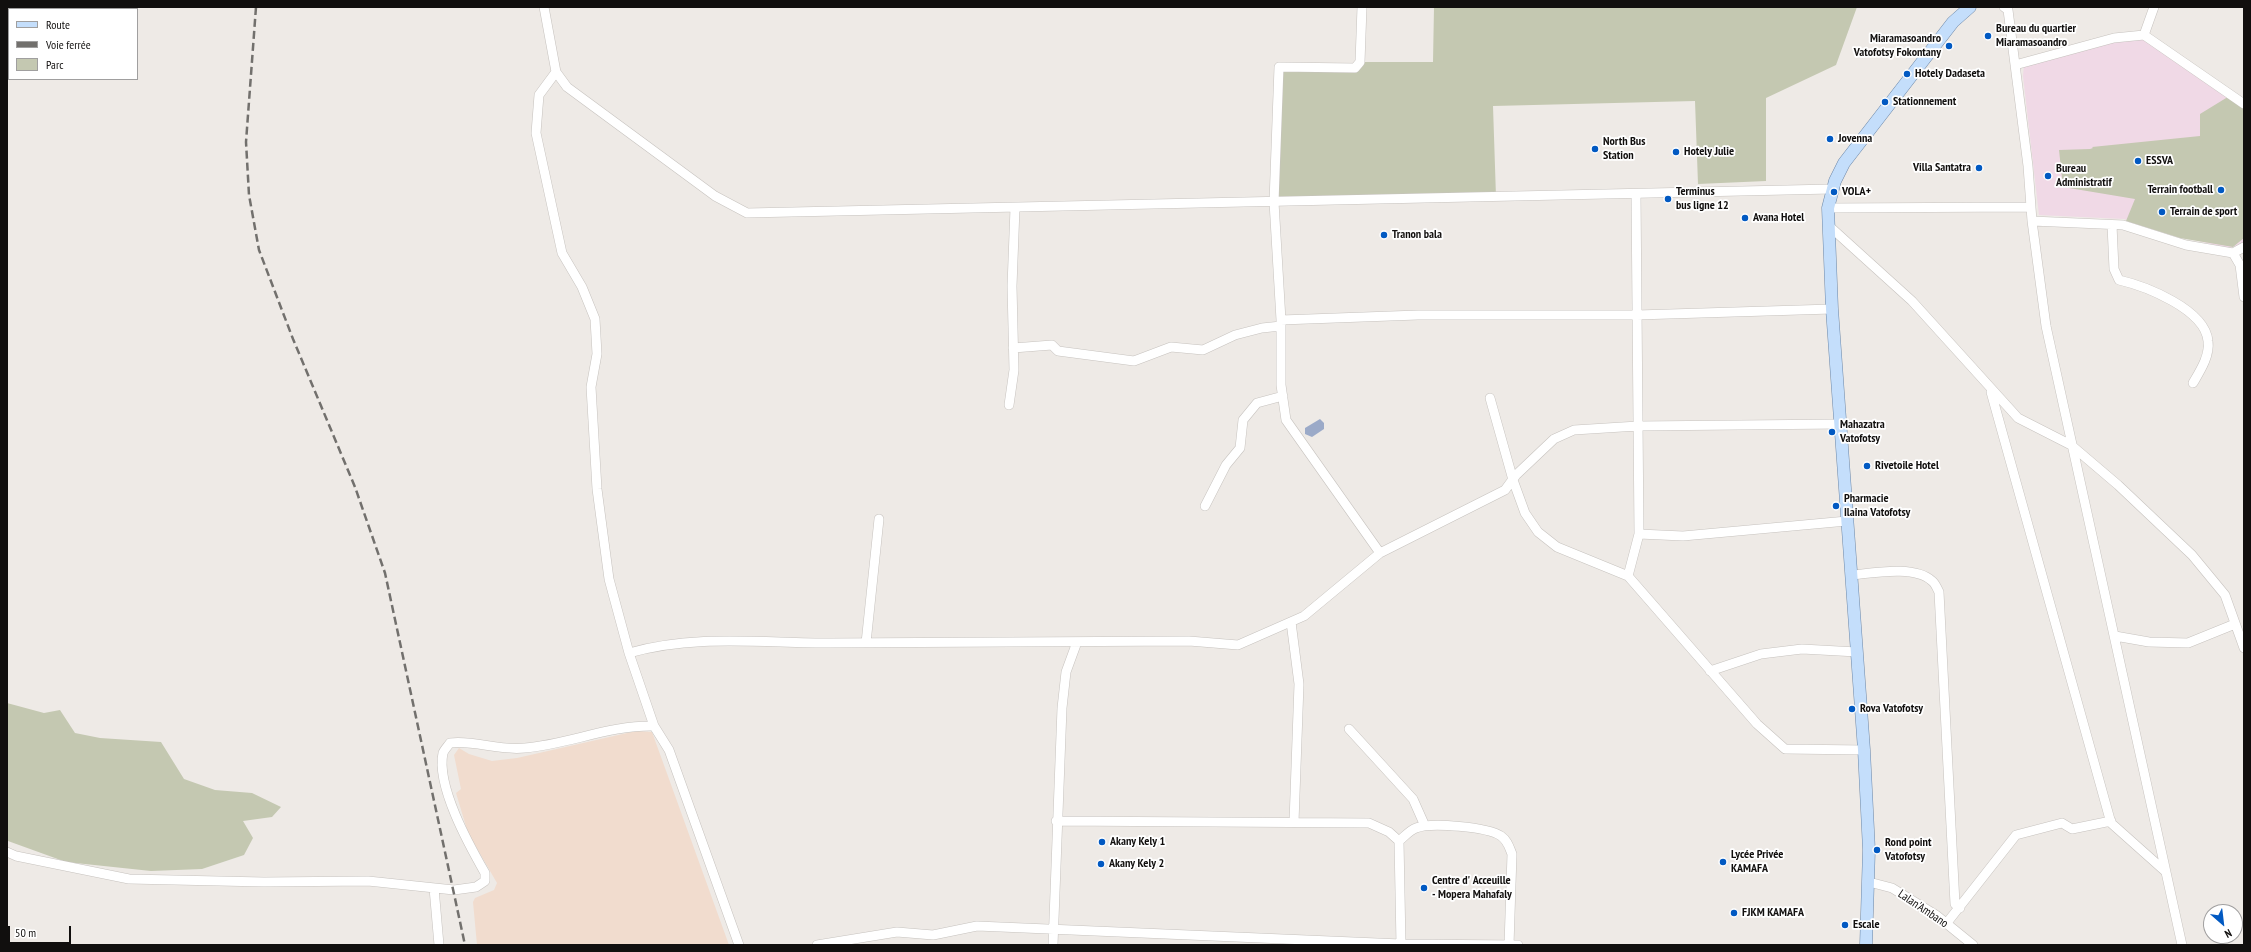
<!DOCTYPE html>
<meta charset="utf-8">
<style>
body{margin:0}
#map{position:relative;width:2251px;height:952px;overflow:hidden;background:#eeeae6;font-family:"PT Sans Narrow",sans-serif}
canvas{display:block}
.frame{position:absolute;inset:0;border:8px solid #110f0e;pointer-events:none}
.legend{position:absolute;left:8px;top:8px;width:130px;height:72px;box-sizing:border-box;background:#fff;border:1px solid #a09f9f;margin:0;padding:5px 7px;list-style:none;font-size:12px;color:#110f0e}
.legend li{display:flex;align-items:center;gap:8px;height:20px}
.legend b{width:20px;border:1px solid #a09f9f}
.north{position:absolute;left:2203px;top:904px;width:40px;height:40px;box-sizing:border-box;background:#fff;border:1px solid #a09f9f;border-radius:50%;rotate:152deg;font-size:11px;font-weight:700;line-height:16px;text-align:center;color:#110f0e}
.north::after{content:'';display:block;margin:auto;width:14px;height:18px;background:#0159c2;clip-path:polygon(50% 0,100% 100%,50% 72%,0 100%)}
.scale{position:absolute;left:8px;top:926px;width:63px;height:18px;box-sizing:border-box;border:2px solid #110f0e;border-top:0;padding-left:5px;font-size:12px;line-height:14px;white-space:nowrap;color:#110f0e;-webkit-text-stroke:3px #fff;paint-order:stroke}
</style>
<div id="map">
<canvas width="2251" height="952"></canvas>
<div class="frame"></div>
<ul class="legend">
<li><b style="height:5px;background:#c4defb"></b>Route</li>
<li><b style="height:5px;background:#72706d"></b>Voie ferrée</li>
<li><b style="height:11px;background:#c4c8b1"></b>Parc</li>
</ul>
<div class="north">N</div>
<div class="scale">50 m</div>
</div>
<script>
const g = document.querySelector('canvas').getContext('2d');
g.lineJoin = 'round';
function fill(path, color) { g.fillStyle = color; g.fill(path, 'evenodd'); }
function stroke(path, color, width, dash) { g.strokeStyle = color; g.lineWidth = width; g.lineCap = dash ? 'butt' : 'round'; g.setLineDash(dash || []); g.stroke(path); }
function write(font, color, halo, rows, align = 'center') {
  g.font = font + ' "PT Sans Narrow",sans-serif'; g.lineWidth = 3.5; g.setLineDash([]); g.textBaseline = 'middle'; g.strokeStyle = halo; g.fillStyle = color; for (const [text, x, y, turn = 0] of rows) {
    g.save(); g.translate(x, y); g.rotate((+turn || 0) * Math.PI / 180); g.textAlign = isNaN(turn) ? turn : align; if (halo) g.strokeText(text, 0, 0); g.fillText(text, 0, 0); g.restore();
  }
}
const industrial = new Path2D(`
 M 636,731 L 652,732 L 729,945 L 477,945 L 473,902 L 475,898 L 494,890 L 497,883 L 468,833 L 456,793 L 461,789 L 454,755 L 459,748 L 469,754 L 492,761 L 517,758 Z`);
const education = new Path2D(`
 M 2117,33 L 2142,38 L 2244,107 L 2244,243 L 2227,249 L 2124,219 L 2039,215 L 2023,76 L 2024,65 Z`);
const green = new Path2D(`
 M 1434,7 L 1857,7 L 1836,65 L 1766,98 L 1766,181 L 1698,184 L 1695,101 L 1493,106 L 1496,197 L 1274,202 L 1279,67 L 1355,68 L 1360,62 L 1433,62 Z
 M 2231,95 L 2244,104 L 2244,238 L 2233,247 L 2180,238 L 2126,221 L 2135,199 L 2063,187 L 2059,150 L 2090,149 L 2093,148 L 2092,147 L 2200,136 L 2200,114 Z
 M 7,703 L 44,713 L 60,710 L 75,733 L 100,738 L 161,742 L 184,779 L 215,790 L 252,793 L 281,807 L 272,817 L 243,821 L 253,838 L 244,855 L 202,869 L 151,871 L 66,862 L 8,841 Z`);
const water = new Path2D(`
 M 1320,419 L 1324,423 L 1324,429 L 1312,437 L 1305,434 L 1305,428 Z`);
const minor = new Path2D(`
 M 544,7 L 556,72 L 567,87 L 715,196 L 747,213 L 1832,189
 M 1362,7 L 1360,62 L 1355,68 L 1279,67 L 1274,202 L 1281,320 L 1281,385 L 1286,420 L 1380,553
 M 2004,7 L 2008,10 L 2028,166 L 2032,221 L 2046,326 L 2182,945
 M 2144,35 L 2154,7
 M 2015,65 L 2114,38 L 2144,35 L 2244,104
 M 556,72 L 539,95 L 536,133 L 562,253 L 582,287 L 595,319 L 597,354 L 591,387 L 597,489 L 609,579 L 629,653 L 654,726 L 669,750 L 739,945
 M 1828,208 L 2031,207
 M 2032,221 L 2123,225 L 2186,245 L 2233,253 L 2244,247
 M 1828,225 L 1912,301 L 2018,418 L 2071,445 L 2118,485 L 2192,555 L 2225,595 L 2244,648
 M 2112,225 L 2114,269 L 2119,280 C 2145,286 2205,309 2208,341 C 2210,356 2200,371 2193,383
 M 2233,253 L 2240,265 L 2244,297
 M 1281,320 L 1418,315 L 1637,315 L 1832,309
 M 1013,348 L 1052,345 L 1058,351 L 1134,361 L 1171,347 L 1203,350 L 1235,335 L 1262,328 L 1281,326
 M 1991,392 L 2111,823 L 2166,872
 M 1490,398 L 1513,480 L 1525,513 L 1538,532 L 1557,547 L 1628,576 L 1757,724 L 1785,749 L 1864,750
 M 1009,405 L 1014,370 L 1012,286 L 1015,208
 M 1205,506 L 1226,465 L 1240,448 L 1243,420 L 1257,403 L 1283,396
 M 1639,534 L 1683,536 L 1847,521
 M 1852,575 C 1873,573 1915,565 1932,581 C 1935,583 1937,588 1939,592 L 1955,904 L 1960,908
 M 1628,576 L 1639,534 L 1636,194
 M 1291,622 L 1299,684 L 1294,822
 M 2115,636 L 2149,642 L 2188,643 L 2235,624
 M 866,643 L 879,519
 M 629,653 C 694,634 762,643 830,643 C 950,642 1069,642 1189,641 L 1238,645 L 1304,616 L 1380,553 L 1505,490 L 1516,475 L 1554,439 L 1574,430 L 1638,426 L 1841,424
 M 1710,671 L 1761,654 L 1802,649 L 1857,652
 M 1349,729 L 1413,799 L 1425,826
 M 1056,821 L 1369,823 L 1389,832 L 1399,841 L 1401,945
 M 1399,841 C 1404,837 1410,830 1416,828 C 1431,822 1488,827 1501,836 C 1508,841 1509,847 1512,854 L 1509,945
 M 7,852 L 16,856 L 129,879 L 264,882 L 368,881 L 454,890 L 476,887 L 485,881 L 485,873 C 469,845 436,786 443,753 C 444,750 448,746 450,743 C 476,740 497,751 525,748 C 569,744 610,725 654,726
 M 1869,882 L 1892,888 L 1936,915 L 1973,945
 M 434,888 L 439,945
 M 1946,924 L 2016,835 L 2062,823 L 2072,829 L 2111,821
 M 817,945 L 897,932 L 933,935 L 977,926 L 1401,944 L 1518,945
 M 1053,945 L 1062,708 L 1066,672 L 1077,642`);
const major = new Path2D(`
 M 1866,945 L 1869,850 L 1864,750 L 1832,309 L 1828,208 L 1835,181 L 1844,163 L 1953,22 L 1970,7`);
const rail = new Path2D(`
 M 256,7 L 246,142 L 249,195 L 259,250 L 293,339 L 355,487 L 385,573 L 465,945`);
const markers = [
 [1988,36,4,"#0159c2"],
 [1949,46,4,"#0159c2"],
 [1907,74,4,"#0159c2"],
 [1885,102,4,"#0159c2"],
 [1830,139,4,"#0159c2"],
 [1595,149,4,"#0159c2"],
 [1676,152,4,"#0159c2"],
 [2138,161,4,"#0159c2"],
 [1979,168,4,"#0159c2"],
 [2048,176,4,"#0159c2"],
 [2221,190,4,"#0159c2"],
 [1834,192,4,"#0159c2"],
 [1668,199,4,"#0159c2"],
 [2162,212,4,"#0159c2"],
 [1745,218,4,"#0159c2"],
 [1384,235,4,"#0159c2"],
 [1832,432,4,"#0159c2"],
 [1867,466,4,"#0159c2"],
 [1836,506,4,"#0159c2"],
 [1852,709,4,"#0159c2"],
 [1102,842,4,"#0159c2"],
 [1877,850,4,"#0159c2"],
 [1723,862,4,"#0159c2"],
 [1101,864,4,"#0159c2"],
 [1424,888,4,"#0159c2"],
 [1734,913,4,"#0159c2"],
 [1845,925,4,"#0159c2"]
];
const poiNames = [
 ["Bureau du quartier",1996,29],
 ["Miaramasoandro",1996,43],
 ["Miaramasoandro",1941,39,"right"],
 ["Vatofotsy Fokontany",1941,53,"right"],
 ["Hotely Dadaseta",1915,74],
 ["Stationnement",1893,102],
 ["Jovenna",1838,139],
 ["North Bus",1603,142],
 ["Station",1603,156],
 ["Hotely Julie",1684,152],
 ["ESSVA",2146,161],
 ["Villa Santatra",1971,168,"right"],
 ["Bureau",2056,169],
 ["Administratif",2056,183],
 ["Terrain football",2213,190,"right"],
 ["Terminus",1676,192],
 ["bus ligne 12",1676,206],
 ["VOLA+",1842,192],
 ["Terrain de sport",2170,212],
 ["Avana Hotel",1753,218],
 ["Tranon bala",1392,235],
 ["Mahazatra",1840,425],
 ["Vatofotsy",1840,439],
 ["Rivetoile Hotel",1875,466],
 ["Pharmacie",1844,499],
 ["Ilaina Vatofotsy",1844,513],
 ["Rova Vatofotsy",1860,709],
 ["Akany Kely 1",1110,842],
 ["Rond point",1885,843],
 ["Vatofotsy",1885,857],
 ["Lycée Privée",1731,855],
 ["KAMAFA",1731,869],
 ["Akany Kely 2",1109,864],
 ["Centre d' Acceuille",1432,881],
 ["- Mopera Mahafaly",1432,895],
 ["FJKM KAMAFA",1742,913],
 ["Escale",1853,925]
];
const streetNames = [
 ["Lalan'Ambano",1923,909,34]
];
fill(industrial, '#f1dcce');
fill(education, '#f0d9e6');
fill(green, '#c4c8b1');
fill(water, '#9baac8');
stroke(minor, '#c6c2be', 10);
stroke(major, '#6c87a7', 13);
stroke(minor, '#fff', 9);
stroke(major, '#c4defb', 12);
stroke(rail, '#72706d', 2.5, [8, 4]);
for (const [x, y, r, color] of markers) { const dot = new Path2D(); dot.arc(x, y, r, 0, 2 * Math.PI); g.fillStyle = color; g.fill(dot); stroke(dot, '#fff', 1.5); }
write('bold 12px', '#110f0e', '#fff', poiNames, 'left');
write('12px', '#110f0e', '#fff', streetNames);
</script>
